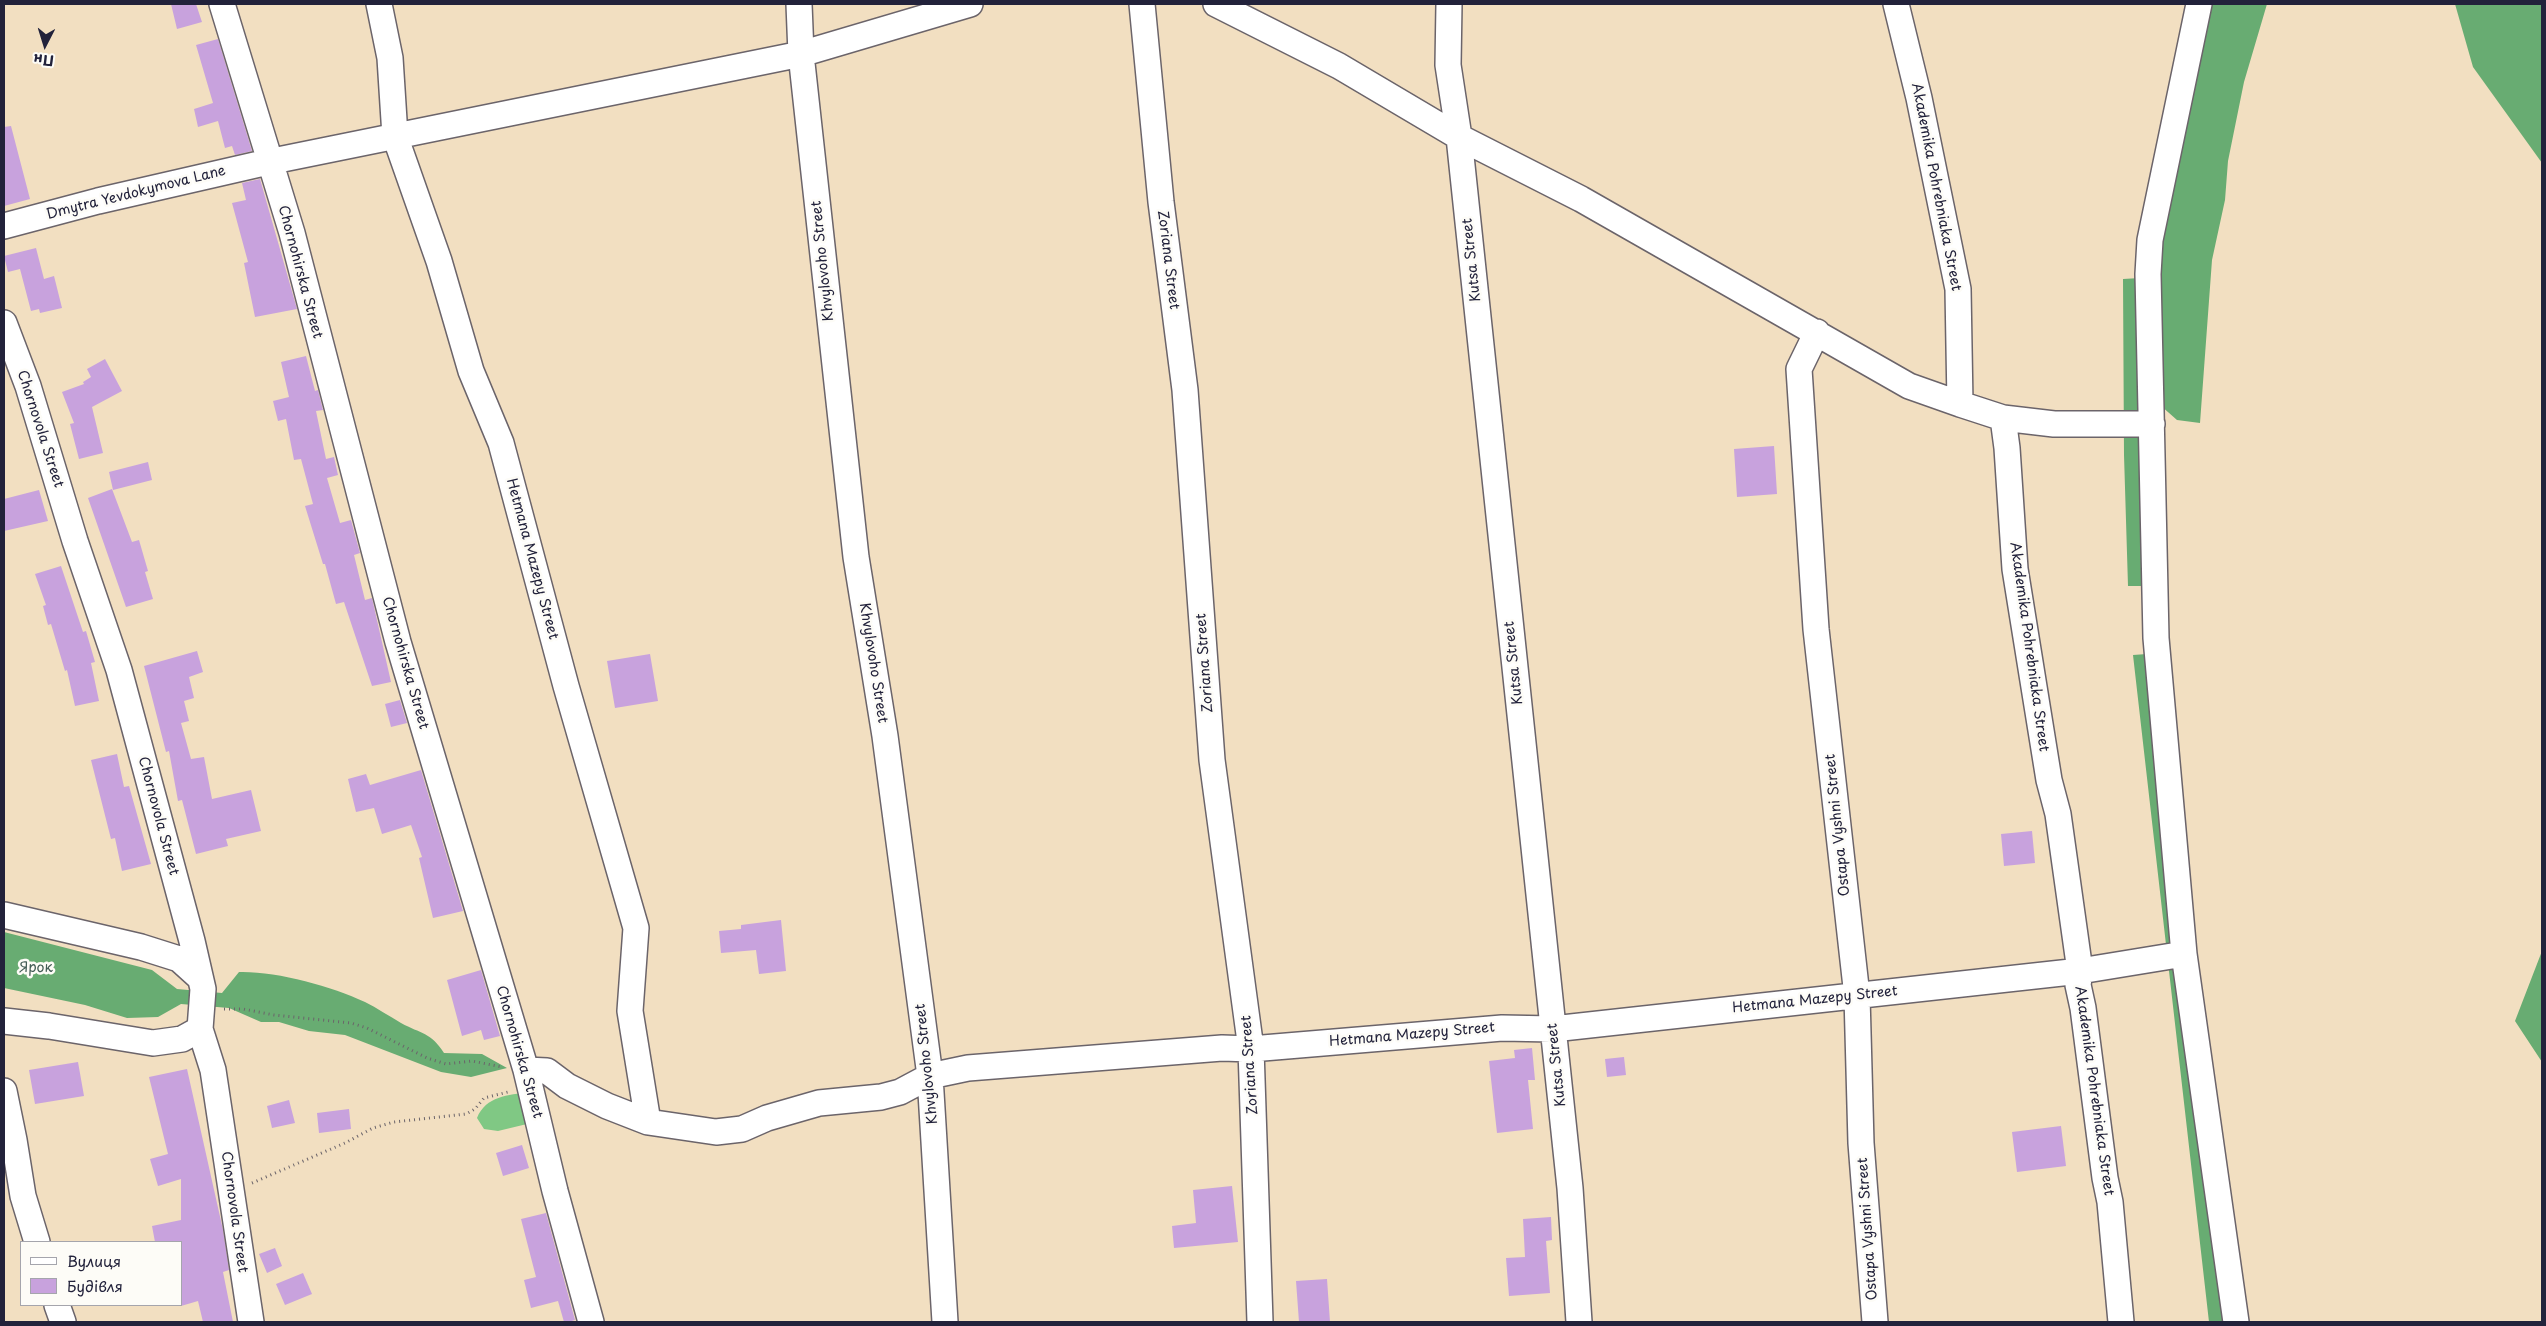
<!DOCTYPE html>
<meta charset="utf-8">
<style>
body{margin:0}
#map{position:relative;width:2546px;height:1326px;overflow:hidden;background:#f2dfc1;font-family:"Playpen Sans",sans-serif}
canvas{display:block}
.frame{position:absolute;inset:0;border:5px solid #22223b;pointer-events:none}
.legend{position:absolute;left:20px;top:1241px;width:162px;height:65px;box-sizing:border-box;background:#fdfcf7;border:1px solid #a5a5ac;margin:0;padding:6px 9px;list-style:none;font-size:15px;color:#22223b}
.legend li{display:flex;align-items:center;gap:10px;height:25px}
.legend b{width:25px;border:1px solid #a5a5ac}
.north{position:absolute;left:20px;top:20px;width:50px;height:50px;-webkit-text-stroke:4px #fdfcf7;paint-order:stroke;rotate:185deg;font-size:14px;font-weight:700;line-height:20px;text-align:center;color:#22223b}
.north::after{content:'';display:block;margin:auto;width:18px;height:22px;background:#22223b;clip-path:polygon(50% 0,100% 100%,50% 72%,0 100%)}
</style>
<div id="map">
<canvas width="2546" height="1326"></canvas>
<div class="frame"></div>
<ul class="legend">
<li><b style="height:6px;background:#fff"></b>Вулиця</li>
<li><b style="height:14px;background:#c8a2dd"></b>Будівля</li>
</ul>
<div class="north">Пн</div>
</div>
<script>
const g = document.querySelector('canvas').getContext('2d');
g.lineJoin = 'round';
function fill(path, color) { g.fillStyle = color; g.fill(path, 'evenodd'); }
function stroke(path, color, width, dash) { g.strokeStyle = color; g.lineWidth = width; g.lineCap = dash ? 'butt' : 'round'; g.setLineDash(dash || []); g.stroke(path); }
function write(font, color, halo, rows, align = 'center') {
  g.font = font + ' "Playpen Sans",sans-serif'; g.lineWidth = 5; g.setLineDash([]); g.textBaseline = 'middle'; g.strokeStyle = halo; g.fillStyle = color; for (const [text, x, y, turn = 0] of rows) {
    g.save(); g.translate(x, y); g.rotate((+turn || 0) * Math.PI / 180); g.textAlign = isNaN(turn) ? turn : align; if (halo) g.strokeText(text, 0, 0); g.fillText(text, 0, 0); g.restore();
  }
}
const green = new Path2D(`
 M 529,1092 L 527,1124 L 498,1131 L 484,1129 L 477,1118 C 486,1096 508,1095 529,1092 Z`);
const forest = new Path2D(`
 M 2209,4 L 2267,4 L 2244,82 L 2228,161 L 2225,200 L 2212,260 L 2200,423 L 2177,420 L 2160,405 L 2160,243 Z
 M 2455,4 L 2542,4 L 2542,163 L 2473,67 Z
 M 2140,278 L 2144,586 L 2128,586 L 2124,455 L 2123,279 Z
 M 2147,654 L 2227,1322 L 2209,1322 L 2133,655 Z
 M 4,932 L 152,970 L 177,989 L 222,993 L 239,972 C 276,971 331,986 365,1002 C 377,1008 389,1016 401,1023 C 421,1034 431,1032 444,1053 L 482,1054 L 507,1068 L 471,1077 L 441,1072 L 345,1035 L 309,1031 L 279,1022 L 261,1022 L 229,1008 L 181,1004 L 158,1017 L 127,1018 L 85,1005 L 4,988 Z
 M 2542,951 L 2542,1062 L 2515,1021 Z`);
const building = new Path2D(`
 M 171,4 L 196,4 L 202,22 L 177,29 Z
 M 218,39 L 252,151 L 235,155 L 232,146 L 225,148 L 218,121 L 198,127 L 194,109 L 213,103 L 196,45 Z
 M 11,126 L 30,199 L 4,206 L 4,127 Z
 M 260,179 L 297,309 L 255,317 L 244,263 L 248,262 L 232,203 L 246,200 L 242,183 Z
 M 36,248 L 44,279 L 54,276 L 62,308 L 40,313 L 39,309 L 31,311 L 20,269 L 8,272 L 4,256 Z
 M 306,356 L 315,391 L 318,390 L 323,410 L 316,411 L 326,459 L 334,457 L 338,475 L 327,478 L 340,523 L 351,520 L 360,553 L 354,555 L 365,600 L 372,598 L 391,682 L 372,686 L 344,602 L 336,604 L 325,564 L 323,564 L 305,506 L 313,504 L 301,459 L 294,460 L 286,419 L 278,421 L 273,401 L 289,397 L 281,362 Z
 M 105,359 L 122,391 L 92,407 L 103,453 L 79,459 L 70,424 L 74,423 L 62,392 L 84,384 L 83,382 L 91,377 L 87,369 Z
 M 1774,446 L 1777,494 L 1737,497 L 1734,449 Z
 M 148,462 L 152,480 L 113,490 L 109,472 Z
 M 112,489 L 132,542 L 139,540 L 148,571 L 145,572 L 153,599 L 126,607 L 88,498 Z
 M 39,490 L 48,521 L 4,531 L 4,499 Z
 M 61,566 L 83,632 L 86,631 L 95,662 L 91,663 L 99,701 L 75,706 L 67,670 L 65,671 L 51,624 L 48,625 L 43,606 L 46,605 L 35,574 Z
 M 197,651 L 203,672 L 189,677 L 194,698 L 184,701 L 189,721 L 181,723 L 191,759 L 204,757 L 212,799 L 251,790 L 261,831 L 226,839 L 228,846 L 196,854 L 182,800 L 178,801 L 169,751 L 166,752 L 144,666 Z
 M 650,654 L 658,701 L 615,708 L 607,661 Z
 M 400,700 L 407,723 L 391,727 L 385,704 Z
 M 117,754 L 124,787 L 129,786 L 151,864 L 122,871 L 115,838 L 111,839 L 91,760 Z
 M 421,770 L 463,911 L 433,918 L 419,858 L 422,857 L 411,825 L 382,834 L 374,808 L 356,812 L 348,779 L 366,774 L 370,785 Z
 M 2032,831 L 2035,863 L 2004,866 L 2001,834 Z
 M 781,920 L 786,971 L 759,974 L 756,950 L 721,953 L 719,931 L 741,929 L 741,925 Z
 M 481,970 L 500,1036 L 484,1040 L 481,1030 L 462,1036 L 447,980 Z
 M 1532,1048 L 1535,1080 L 1528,1080 L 1533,1129 L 1497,1133 L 1489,1061 L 1515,1058 L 1514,1050 Z
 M 1624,1057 L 1626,1075 L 1607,1077 L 1605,1059 Z
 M 78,1062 L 84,1096 L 35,1104 L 29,1070 Z
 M 187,1069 L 223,1230 L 229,1270 L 223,1272 L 233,1322 L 203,1322 L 198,1301 L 181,1306 L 181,1242 L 155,1242 L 152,1226 L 181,1220 L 181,1179 L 158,1186 L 150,1159 L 168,1154 L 149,1077 Z
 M 289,1100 L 295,1123 L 272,1128 L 267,1106 Z
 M 349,1109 L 351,1129 L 319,1133 L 317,1113 Z
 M 2061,1126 L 2066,1166 L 2017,1172 L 2012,1132 Z
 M 522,1145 L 529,1168 L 503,1176 L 496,1153 Z
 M 1232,1186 L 1238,1242 L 1174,1248 L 1172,1226 L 1196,1223 L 1193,1190 Z
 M 546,1213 L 575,1320 L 568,1322 L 564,1322 L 558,1301 L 531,1308 L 524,1280 L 536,1277 L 521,1219 Z
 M 1551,1217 L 1552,1240 L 1546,1241 L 1550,1293 L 1509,1296 L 1506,1258 L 1525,1257 L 1523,1219 Z
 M 275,1248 L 282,1266 L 267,1273 L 259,1254 Z
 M 303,1273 L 312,1294 L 285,1305 L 276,1284 Z
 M 1327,1279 L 1330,1322 L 1299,1322 L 1296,1281 Z`);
const path = new Path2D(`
 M 224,1009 L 243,1009 L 274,1015 L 351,1023 L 367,1028 L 427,1058 L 446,1064 L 472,1061 L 502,1067
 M 252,1183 L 345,1143 L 373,1128 L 394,1122 L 466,1114 L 475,1109 L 484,1098 L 508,1092`);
const minor = new Path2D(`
 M 222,4 L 292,233 L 398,642 L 526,1070 L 555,1191 L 591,1322
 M 379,4 L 390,58 L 395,136 L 439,261 L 471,371 L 501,443 L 566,686 L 636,928 L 630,1011 L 648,1122
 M 799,4 L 801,54 L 856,557 L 885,736 L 930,1076 L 945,1322
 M 1142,4 L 1161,202 L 1185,390 L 1212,760 L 1251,1049 L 1260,1322
 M 1216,4 L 1339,66 L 1459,137 L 1581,199 L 1909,386 L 1960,404
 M 1449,4 L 1448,65 L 1459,137 L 1570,1188 L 1579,1322
 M 1896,4 L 1919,98 L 1958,289 L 1960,404 L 2003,418 L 2007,448 L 2015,569 L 2049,780 L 2058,814 L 2080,971 L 2078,985 L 2083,1008 L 2105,1178 L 2110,1202 L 2121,1322
 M 2199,4 L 2150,240 L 2148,274 L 2156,638 L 2184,954 L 2236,1322
 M 4,226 L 98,201 L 268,162 L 801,54 L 970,4
 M 4,323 L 28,386 L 75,541 L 119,670 L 192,941 L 203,989 L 200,1029 L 213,1070 L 251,1322
 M 1817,332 L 1799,369 L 1816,629 L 1857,996 L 1861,1143 L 1875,1322
 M 2003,418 L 2054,424 L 2152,424
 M 4,915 L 141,947 L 179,959 L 200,978
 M 4,1021 L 49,1026 L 153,1043 L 182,1039 L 200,1029
 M 526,1070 L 547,1071 L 567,1086 L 607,1106 L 648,1122 L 716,1132 L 742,1129 L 767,1118 L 819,1103 L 881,1097 L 900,1092 L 930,1076 L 968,1068 L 1222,1048 L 1251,1049 L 1502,1028 L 1553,1029 L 2080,971 L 2184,954
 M 4,1091 L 14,1140 L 23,1196 L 37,1242
 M 57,1305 L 63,1322`);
const streetNames = [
 ["Akademika Pohrebniaka Street",1936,187,79],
 ["Dmytra Yevdokymova Lane",136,193,-14],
 ["Zoriana Street",1168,260,83],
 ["Kutsa Street",1472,260,-96],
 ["Khvylovoho Street",823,261,-96],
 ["Chornohirska Street",300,272,75],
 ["Chornovola Street",40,429,72],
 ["Hetmana Mazepy Street",532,559,75],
 ["Akademika Pohrebniaka Street",2029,647,82],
 ["Chornohirska Street",405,663,74],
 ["Khvylovoho Street",873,663,81],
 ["Zoriana Street",1205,663,-94],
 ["Kutsa Street",1514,663,-96],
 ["Chornovola Street",158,816,75],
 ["Ostapa Vyshni Street",1838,825,-96],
 ["Hetmana Mazepy Street",1815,1000,-6],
 ["Hetmana Mazepy Street",1412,1035,-5],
 ["Chornohirska Street",519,1052,74],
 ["Khvylovoho Street",927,1064,-96],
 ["Zoriana Street",1250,1065,-94],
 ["Kutsa Street",1557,1065,-96],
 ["Akademika Pohrebniaka Street",2094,1091,82],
 ["Chornovola Street",234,1212,82],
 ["Ostapa Vyshni Street",1868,1229,-94]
];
const parkNames = [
 ["Ярок",36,968]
];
fill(green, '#80c884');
fill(forest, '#68ac72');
fill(building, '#c8a2dd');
stroke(minor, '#6b646a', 28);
stroke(path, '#6b646a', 3, [1, 4]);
stroke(minor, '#fff', 25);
write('14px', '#22223b', '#fdfcf7', streetNames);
write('14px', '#435c55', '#fdfcf7', parkNames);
</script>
